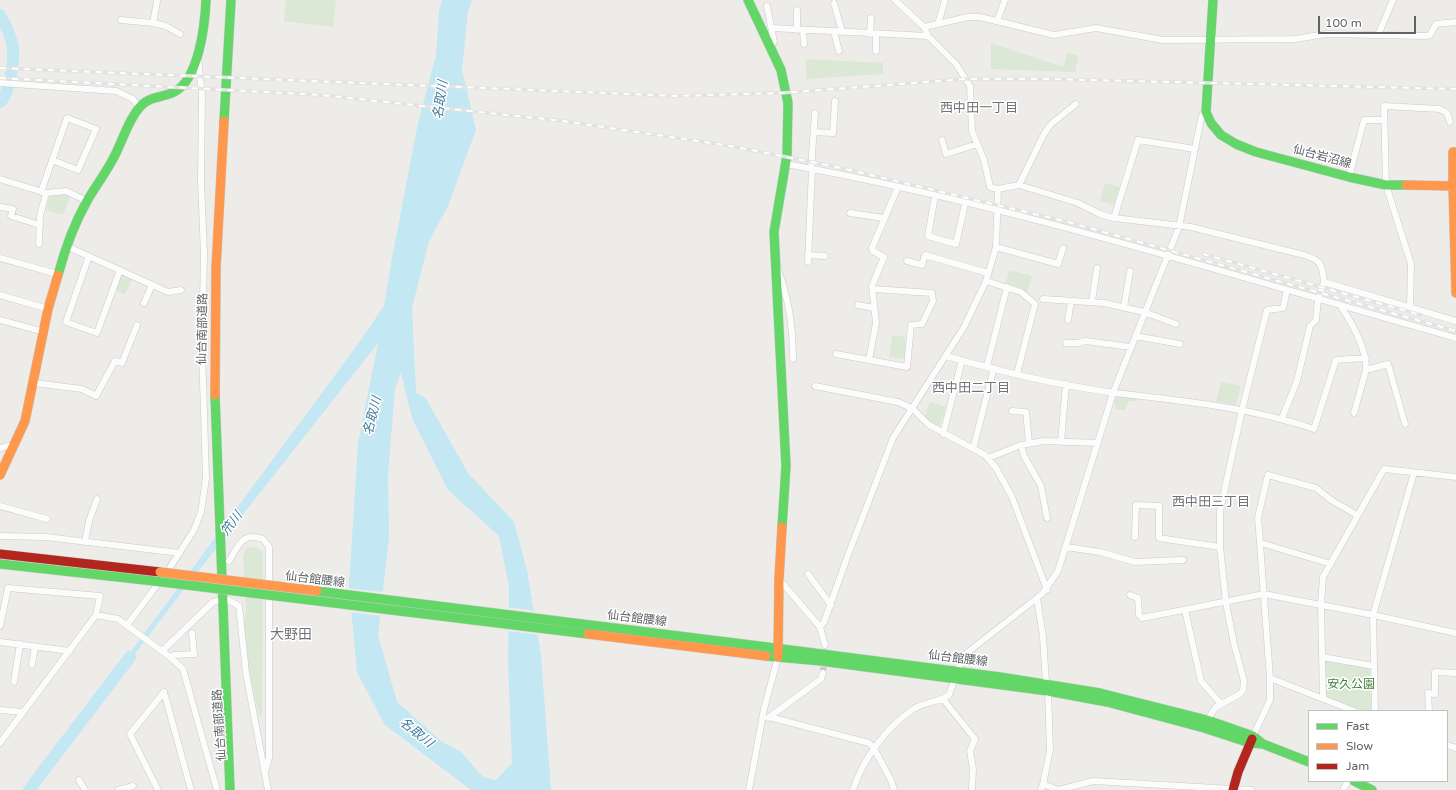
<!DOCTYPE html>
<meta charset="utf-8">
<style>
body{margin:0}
#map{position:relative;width:1456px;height:790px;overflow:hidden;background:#eeece9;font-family:"Varela Round",sans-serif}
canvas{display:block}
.legend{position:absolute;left:1308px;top:710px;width:140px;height:72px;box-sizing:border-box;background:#fff;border:1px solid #bfc1c2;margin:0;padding:5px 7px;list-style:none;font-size:12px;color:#5f6366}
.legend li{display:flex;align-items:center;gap:8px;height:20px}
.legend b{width:20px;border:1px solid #bfc1c2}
.scale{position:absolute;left:1318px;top:16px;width:98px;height:18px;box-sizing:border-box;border:2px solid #5f6366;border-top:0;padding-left:5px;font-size:12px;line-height:14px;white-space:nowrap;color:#5f6366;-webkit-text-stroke:3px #fff;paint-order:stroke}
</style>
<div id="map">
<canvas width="1456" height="790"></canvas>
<ul class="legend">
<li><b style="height:5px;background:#63d668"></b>Fast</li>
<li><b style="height:5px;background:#ff974d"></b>Slow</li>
<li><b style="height:5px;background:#b3261e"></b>Jam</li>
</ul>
<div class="scale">100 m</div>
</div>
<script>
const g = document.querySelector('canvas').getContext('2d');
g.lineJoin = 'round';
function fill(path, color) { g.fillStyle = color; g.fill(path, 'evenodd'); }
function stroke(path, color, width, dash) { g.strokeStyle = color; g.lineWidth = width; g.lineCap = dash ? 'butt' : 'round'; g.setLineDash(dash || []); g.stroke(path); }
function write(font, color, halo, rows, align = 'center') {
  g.font = font + ' "Varela Round","Noto Sans JP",sans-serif'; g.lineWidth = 3; g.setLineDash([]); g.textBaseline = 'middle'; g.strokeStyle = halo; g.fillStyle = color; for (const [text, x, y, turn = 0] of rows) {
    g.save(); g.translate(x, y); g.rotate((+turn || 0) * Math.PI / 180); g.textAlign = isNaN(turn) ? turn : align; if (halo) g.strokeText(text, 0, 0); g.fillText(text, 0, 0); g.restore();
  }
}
const green = new Path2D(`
 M 286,0 L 336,0 L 333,27 L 284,21 Z
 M 991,43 L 1063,67 L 1068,52 L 1078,56 L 1075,72 L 991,69 Z
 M 806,59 L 883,63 L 883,74 L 806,79 Z
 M 1105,183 L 1119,187 L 1114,205 L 1100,201 Z
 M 64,193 L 70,196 L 63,215 L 46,210 L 50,196 Z
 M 1009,270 L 1032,276 L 1027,292 L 1022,288 L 1006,283 Z
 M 125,276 L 132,279 L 125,295 L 116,290 L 120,277 Z
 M 892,335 L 905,337 L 905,356 L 902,359 L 889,357 Z
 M 1221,382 L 1241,386 L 1236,405 L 1216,401 Z
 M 1119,395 L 1137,397 L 1137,401 L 1129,401 L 1125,410 L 1116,409 L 1114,400 Z
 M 930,402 L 946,407 L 939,428 L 930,424 L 924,418 Z
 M 256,547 L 263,552 L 262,716 L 259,716 L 249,670 L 244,626 L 246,609 L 243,557 L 246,548 Z
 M 1328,661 L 1370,668 L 1371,711 L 1360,711 L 1328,697 L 1325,693 L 1325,662 Z`);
const water = new Path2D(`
 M 442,0 L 472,0 L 468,11 L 462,70 L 476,130 L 448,206 L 429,241 L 412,308 L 416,393 L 425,397 L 468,473 L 514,522 L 527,570 L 541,655 L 551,790 L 471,790 L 384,724 L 357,672 L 349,585 L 358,443 L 378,343 L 181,593 L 122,671 L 118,669 L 358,344 L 384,306 L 392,258 L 418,123 L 436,55 L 439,11 ZM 401,373 L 412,418 L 448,490 L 499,536 L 509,587 L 508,662 L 512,763 L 496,780 L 483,777 L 461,752 L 441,741 L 397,702 L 378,635 L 389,537 L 388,476 L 395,388 Z`);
const pier = new Path2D(`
 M 347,588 L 384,592 L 382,616 L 349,612 Z
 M 507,607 L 536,611 L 540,635 L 506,631 Z`);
const river = new Path2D(`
 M 0,15 C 6,25 11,36 13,48 C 14,61 10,93 0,102
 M 29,790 L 130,657`);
const streetTunnel = new Path2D(`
 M 823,673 L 825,645`);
const street = new Path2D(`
 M 834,3 L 842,32
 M 767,6 L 774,42
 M 797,10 L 797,30
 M 121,20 L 153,23 L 157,1
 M 997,21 L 1005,0
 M 153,23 L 166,26 L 180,34
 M 938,24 L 945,0
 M 924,27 L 968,17 L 980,17 L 1054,35 L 1096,28 L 1163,40 L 1295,39 L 1326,34 L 1427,36 L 1430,35 L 1436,24 L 1456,22
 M 772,28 L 928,36
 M 803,31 L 804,44
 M 834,32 L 839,51
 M 870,34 L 871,18
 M 1378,35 L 1393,0
 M 876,51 L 876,34
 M 0,83 L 116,91 L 133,99 L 139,107
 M 814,132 L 833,133 L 835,101
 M 942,140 L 946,154 L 977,144
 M 786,164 C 1013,205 1234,276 1456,338
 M 811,169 L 815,113
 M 1349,177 L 1364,120 L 1384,120
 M 0,179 L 46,193 L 66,191 L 87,201
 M 1019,185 L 1044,134 L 1051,124 L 1076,104
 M 998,189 L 1019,185 L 1078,203 L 1100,214 L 1114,218 L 1191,227 L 1304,255 C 1322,261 1322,264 1324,282 L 1456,321
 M 41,192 L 67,118 L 96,129 L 78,170 L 52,160
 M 935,196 L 928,236 L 956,244 L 965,204
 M 0,207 L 13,209 L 11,216 L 40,225
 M 850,213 L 884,218
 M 1114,218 L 1138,140 L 1195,149
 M 39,244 L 40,216 L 46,193
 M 66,246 L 168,292 L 181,290
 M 996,247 L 1058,264 L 1063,248
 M 808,255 L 825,256
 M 89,256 L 66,322 L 97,333 L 120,270
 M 0,258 L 57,274
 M 907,261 L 922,265 L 925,255 L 988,273
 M 808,262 L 812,169
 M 778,270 C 789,299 793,328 793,359
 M 986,281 L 1021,292 L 1035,304 L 1017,374
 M 0,295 L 48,309
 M 1043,299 L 1104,303 L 1144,312 L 1176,324
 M 1092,301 L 1097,268
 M 144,303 L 152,285
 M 858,305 L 874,308
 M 1340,305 C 1352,323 1367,348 1366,370 L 1388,364 L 1405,424
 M 1124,307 L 1130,271
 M 1410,307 L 1411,264 L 1386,185 L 1384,106 L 1440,109 L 1447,113 L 1450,122
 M 0,320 L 44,332
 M 1068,320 L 1071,301
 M 1135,336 L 1180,344
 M 1066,343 L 1078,343 L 1085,341 L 1131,347
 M 836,354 L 907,367 L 911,325 L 922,324 L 933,301 L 932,293 L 873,289
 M 946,356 C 1001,372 1058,385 1115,393 C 1182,401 1249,407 1314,429 L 1336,360 L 1366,358
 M 869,360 L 876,323 L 872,286 L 884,257 L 873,251 L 872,248 L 898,187
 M 987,366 L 1007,287
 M 34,383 L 82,389 L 96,396 L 115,361 L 122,363 L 137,325
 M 815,386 L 898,402 L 913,409 L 929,425 L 985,455 L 996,468 L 1012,497 L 1047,590
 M 1012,411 L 1026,412 L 1029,443
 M 1354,413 L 1366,370
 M 1282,418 L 1297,381 L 1310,326 L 1316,320 L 1318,299 L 1324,282
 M 943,434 L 962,360
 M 1061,442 L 1066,384
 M 0,448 L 16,444
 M 973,449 L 994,368
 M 988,458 L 1021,445
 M 0,506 L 47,519
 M 1047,518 L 1041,486 L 1024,456 L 1021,445 L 1044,441 L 1098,443
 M 0,536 L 46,537 L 180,553
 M 1135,537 L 1136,505 L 1159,506 L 1159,538 L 1220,547
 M 85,542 L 89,521 L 97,499
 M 1261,543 L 1331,564
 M 1066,547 L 1100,552 L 1135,562 L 1183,560
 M 229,561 C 239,545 242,532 263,539 L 269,547 L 269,758 L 265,772
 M 808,574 L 831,605
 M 779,579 L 820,627 L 825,645
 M 1130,595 L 1138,598 L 1139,615 L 1142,618 L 1264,594 L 1373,615 L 1456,633
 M 1037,598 L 1043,637 L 1046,683
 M 228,600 L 239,606 L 246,673 L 268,790
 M 1185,610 L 1201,681 L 1221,704
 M 96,615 L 118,619 L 170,657 L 183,669 L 217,790
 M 127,625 L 169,569 L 194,530 L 201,512 L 206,478 L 202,349 L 204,254 L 201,182 L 202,95 L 198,58
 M 0,626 L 8,588 L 100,596 L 96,615 L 0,743
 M 820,627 L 824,622 L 848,555 L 893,438 L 964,327 L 986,281 L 996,247 L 998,189 L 990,187 L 984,160 L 972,131 L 970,86 L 956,64 L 928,36 L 924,27 L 895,0
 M 0,642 L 70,651
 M 162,651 L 213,602 L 217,601
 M 170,657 L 174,655 L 194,654 L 192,633
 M 1322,657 L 1374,666
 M 32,665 L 35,646
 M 1270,678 L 1354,711
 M 14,682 L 20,644
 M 164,692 L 191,790
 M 943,699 L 975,739 L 970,751 L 973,769 L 972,790
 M 1323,699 L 1321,605 L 1323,577 L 1384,469 L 1456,477
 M 0,710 L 23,712
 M 1375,711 L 1373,615 L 1414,473
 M 1429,711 L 1428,693 L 1435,694 L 1435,672 L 1456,673
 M 769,717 L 869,743 L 873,747 L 891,780 L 894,790
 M 768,718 L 821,679 L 823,673
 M 1207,720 L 1216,707 L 1240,694 L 1243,690 L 1244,681 L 1234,644 L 1226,603 L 1220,547 L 1220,511 L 1242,410 L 1267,310 L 1283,308 L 1287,290
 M 1253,736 L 1270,700 L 1270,678 L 1258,517 L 1268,475 L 1316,488 L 1331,500 L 1357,515
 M 1447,745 L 1456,748
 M 79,780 L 85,790
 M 1043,784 L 1050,750 L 1048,691
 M 118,790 L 133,786
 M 158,790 L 130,734 L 164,692
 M 749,790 L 764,709 L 778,657
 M 853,790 C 863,759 885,729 912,710 C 922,702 938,703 949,695 L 963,656 L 1042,594 L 1058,571 L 1113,393 L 1179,227 L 1201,119 L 1203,114 L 1206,112
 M 1041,790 L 1043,784 L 1058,790
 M 1059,790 L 1093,781 L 1251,790
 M 1343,790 L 1348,781`);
const fast = new Path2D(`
 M 748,0 L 781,70 L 788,103 L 787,155 L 774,232 L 786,466 L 782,527
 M 1213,0 L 1206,112 L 1211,123 L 1221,135 L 1236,144 L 1256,152 L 1349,177 L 1386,185 L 1406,185
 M 224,121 L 231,0
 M 58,275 C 65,249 74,224 87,201 C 95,187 105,174 113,159 C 122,143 127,122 139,108 C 148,96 162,98 174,92 C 199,80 205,24 206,0
 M 215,395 L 230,790
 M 0,564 L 154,581
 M 767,647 L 1000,677 L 1100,693 L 1207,720 L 1253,736 L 1263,744 L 1309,762
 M 766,656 L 821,661 L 1048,691 L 1107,702 L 1204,728 L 1250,743 L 1263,744
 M 1354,781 L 1372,790`);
const slow = new Path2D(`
 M 1406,185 L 1453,186 L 1456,293
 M 1453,186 L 1453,152 L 1456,152
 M 215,395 L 216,268 L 224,121
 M 0,475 L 25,421 L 48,309 L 58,275
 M 778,657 L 779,579 L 782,527`);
const jam = new Path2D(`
 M 0,554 L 160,572
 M 1233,790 L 1238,772 L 1252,739`);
const rail = new Path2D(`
 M 0,68 L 676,96 L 781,93 L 966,79 L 1049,79 L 1456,89
 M 0,78 L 321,95 L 563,121 L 731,146 L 837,167 L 1068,222 L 1456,331
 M 1203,254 L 1421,315`);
const fastBridge = new Path2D(`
 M 154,581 L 588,634
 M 317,591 L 767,647`);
const slowBridge = new Path2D(`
 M 160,572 L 317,591
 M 588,634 L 766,656`);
const streetNames = [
 ["仙台岩沼線",1322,157,15],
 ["仙台南部道路",203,329,-89],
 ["仙台館腰線",315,580,7],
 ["仙台館腰線",637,619,7],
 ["仙台館腰線",958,659,7],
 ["仙台南部道路",220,725,-94]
];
const parkNames = [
 ["安久公園",1351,685]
];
const waterNames = [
 ["名取川",441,100,-82],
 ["名取川",373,416,-76],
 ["笊川",232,524,-53],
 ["名取川",416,733,39]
];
const neighbourhoodNames = [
 ["西中田一丁目",979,109],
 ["西中田二丁目",971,389],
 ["西中田三丁目",1211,503]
];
const quarterNames = [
 ["大野田",291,635]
];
fill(green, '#dbe8d6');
fill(water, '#c3e7f3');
fill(pier, '#eeece9');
stroke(river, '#c3e7f3', 12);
stroke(streetTunnel, '#cacac8', 6, [6, 3]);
stroke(street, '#cacac9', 7);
stroke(fast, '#cacac9', 10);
stroke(slow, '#cacac9', 10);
stroke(jam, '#cacac9', 10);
stroke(street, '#fcfcfc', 6);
stroke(fast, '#63d668', 9);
stroke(slow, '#ff974d', 9);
stroke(jam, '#b3261e', 9);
stroke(rail, '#e3e3e2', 3.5);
stroke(rail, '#fff', 2, [6]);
stroke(fastBridge, '#cacac9', 10, []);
stroke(slowBridge, '#cacac9', 10, []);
stroke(fastBridge, '#63d668', 9);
stroke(slowBridge, '#ff974d', 9);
write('12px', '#5f6366', '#fff', streetNames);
write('12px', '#457f3d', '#fff', parkNames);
write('italic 13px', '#467d98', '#fff', waterNames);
write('13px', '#707578', '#fff', neighbourhoodNames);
write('14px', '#707578', '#fff', quarterNames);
</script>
